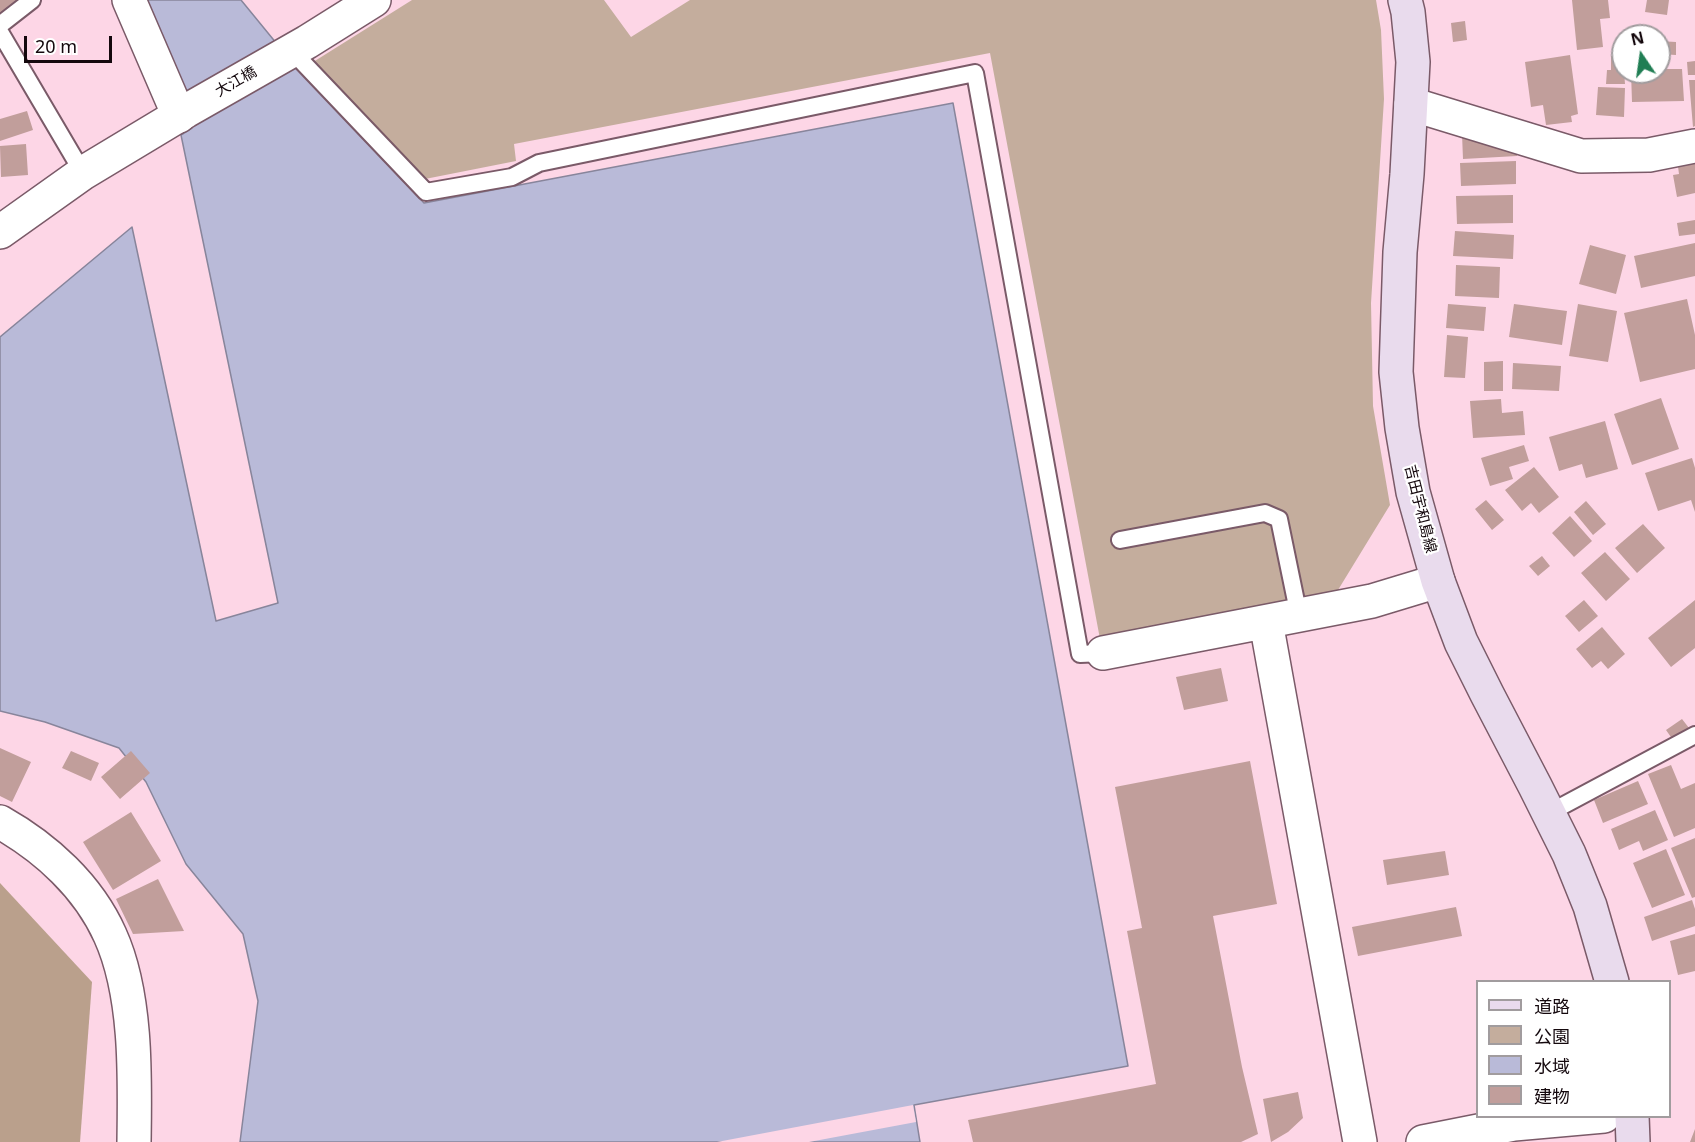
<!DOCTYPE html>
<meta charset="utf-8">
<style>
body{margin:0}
#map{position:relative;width:1695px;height:1142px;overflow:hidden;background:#fdd6e6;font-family:"Noto Sans","Noto Sans JP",sans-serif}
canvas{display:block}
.legend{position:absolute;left:1476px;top:980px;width:195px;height:138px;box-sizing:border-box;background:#fff;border:2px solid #a19c9e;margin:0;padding:8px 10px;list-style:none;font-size:18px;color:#14080d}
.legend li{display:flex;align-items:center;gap:12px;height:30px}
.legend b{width:30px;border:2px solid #a19c9e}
.north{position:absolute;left:1611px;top:24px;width:60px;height:60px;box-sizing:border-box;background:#fff;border:2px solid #a19c9e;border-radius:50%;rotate:347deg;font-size:16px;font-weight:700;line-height:24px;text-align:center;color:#14080d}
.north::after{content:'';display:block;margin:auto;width:21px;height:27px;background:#207e54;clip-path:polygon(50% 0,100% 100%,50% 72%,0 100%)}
.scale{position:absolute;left:24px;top:36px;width:88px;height:27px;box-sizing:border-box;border:3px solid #14080d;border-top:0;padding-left:8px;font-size:18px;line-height:21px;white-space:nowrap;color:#14080d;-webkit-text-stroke:4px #fff;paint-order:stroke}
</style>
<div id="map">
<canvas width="1695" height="1142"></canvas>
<ul class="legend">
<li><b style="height:8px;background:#e9dbed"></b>道路</li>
<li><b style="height:16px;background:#c4ad9d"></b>公園</li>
<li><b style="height:16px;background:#b9bad8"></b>水域</li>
<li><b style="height:16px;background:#c19e9b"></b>建物</li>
</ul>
<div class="north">N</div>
<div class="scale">20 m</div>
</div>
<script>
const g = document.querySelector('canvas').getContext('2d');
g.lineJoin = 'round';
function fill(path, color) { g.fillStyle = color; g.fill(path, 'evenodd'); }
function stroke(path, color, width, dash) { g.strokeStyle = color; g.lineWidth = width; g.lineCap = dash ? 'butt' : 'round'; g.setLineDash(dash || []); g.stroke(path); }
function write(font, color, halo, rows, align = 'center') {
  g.font = font + ' "Noto Sans","Noto Sans JP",sans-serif'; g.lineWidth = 4.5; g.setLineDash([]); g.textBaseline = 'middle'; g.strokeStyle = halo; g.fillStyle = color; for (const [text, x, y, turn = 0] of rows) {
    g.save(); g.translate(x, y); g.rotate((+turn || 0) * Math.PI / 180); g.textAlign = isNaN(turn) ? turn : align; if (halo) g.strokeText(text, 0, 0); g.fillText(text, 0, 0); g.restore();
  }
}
const green = new Path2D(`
 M 412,0 L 604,0 L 631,37 L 690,0 L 1376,0 L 1381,30 L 1384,99 L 1371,303 L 1373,406 L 1390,505 L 1338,590 L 1100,639 L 990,53 L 514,144 L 516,161 L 425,179 L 310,64 Z`);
const forest = new Path2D(`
 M 0,883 L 92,982 L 80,1142 L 0,1142 Z`);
const water = new Path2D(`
 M 147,0 L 241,0 L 295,66 L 424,203 L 953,103 L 1128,1066 L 914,1105 L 920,1142 L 240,1142 L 258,1001 L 243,934 L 186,864 L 146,782 L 119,748 L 45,722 L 0,711 L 0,337 L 132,227 L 216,621 L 278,603 L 181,135 L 192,128 L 175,67 Z`);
const pier = new Path2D(`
 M 913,1105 L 916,1122 L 809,1142 L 717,1142 Z`);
const building = new Path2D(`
 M 0,0 L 19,0 L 0,16 Z
 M 1572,0 L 1608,0 L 1610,18 L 1600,19 L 1603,47 L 1577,50 Z
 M 1647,0 L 1669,0 L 1667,15 L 1645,12 Z
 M 1465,21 L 1467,40 L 1453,42 L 1451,23 Z
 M 1659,41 L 1676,42 L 1676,55 L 1659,54 Z
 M 1570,55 L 1578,114 L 1571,116 L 1572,122 L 1546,125 L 1543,105 L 1531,107 L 1525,62 Z
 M 1611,56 L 1623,57 L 1625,84 L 1606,84 L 1607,70 L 1611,70 Z
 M 1659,60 L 1665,60 L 1666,69 L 1682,69 L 1684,101 L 1632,102 L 1631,72 L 1659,72 Z
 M 1695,61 L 1695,75 L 1688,75 L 1687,62 Z
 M 1689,80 L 1695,80 L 1695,126 L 1693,127 Z
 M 1598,87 L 1625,88 L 1624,117 L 1596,115 Z
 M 27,111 L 33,130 L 0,141 L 0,119 Z
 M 1462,134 L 1516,146 L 1517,156 L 1463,159 Z
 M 26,144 L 28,175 L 1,177 L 0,146 Z
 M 1695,156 L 1695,193 L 1677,197 L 1673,175 L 1679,174 L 1677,159 Z
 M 1516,161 L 1516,184 L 1461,186 L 1460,163 Z
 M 1513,195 L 1513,223 L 1457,224 L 1456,196 Z
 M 1695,220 L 1695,234 L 1679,236 L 1677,223 Z
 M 1455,231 L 1514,235 L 1513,259 L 1453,256 Z
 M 1695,243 L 1695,276 L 1641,288 L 1634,256 Z
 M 1590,245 L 1626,255 L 1616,294 L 1579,284 Z
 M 1456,265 L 1500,267 L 1499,298 L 1455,296 Z
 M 1687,299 L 1695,335 L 1695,369 L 1640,382 L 1624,313 Z
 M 1448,304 L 1486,307 L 1484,331 L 1446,328 Z
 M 1514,304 L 1567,311 L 1562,345 L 1509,337 Z
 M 1578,304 L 1617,311 L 1608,362 L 1569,356 Z
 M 1447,335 L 1468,337 L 1465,378 L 1444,377 Z
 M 1503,361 L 1503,391 L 1484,391 L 1484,362 Z
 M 1513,363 L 1561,366 L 1559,391 L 1512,389 Z
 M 1661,398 L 1679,449 L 1632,465 L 1614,414 Z
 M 1501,399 L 1502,413 L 1523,411 L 1525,435 L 1473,438 L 1470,401 Z
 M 1605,421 L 1618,469 L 1586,478 L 1582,464 L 1559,471 L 1549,437 Z
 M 1524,445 L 1529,461 L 1509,467 L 1513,479 L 1490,486 L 1481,458 Z
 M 1692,458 L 1695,468 L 1695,512 L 1691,500 L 1658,511 L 1645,473 Z
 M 1534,467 L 1559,497 L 1539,513 L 1531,503 L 1522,511 L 1505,490 Z
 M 1486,500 L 1504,520 L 1492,530 L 1475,509 Z
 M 1586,501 L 1606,524 L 1593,535 L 1574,512 Z
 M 1570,516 L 1592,541 L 1574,557 L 1552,533 Z
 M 1643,524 L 1665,548 L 1637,573 L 1615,548 Z
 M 1605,552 L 1630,579 L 1606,601 L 1581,573 Z
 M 1542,556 L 1550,566 L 1538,576 L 1529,566 Z
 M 1584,600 L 1598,616 L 1579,632 L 1565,616 Z
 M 1695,600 L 1695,648 L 1671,667 L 1648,638 Z
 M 1602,627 L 1625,654 L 1608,669 L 1601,661 L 1592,668 L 1576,649 Z
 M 1221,668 L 1228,701 L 1184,710 L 1176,677 Z
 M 1682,719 L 1689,728 L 1673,740 L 1666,730 Z
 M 0,748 L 31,762 L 12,802 L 0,796 Z
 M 71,751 L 99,763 L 91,781 L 62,768 Z
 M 131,751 L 150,773 L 120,799 L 101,777 Z
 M 1250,761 L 1277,904 L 1213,916 L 1242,1067 L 1258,1134 L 1241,1142 L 973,1142 L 968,1120 L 1156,1084 L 1127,931 L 1142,928 L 1115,787 Z
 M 1671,765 L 1681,789 L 1695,783 L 1695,828 L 1674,837 L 1648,774 Z
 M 1638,781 L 1648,804 L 1603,823 L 1594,800 Z
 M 1655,810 L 1668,840 L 1643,851 L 1639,841 L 1619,850 L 1611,829 Z
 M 131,812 L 161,861 L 113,890 L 83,842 Z
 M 1695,838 L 1695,897 L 1692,898 L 1671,848 Z
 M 1666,849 L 1685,895 L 1652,908 L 1633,863 Z
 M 1445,851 L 1449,875 L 1387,885 L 1383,860 Z
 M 158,879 L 184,931 L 133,934 L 116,899 Z
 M 1692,900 L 1695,909 L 1695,926 L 1652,941 L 1644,917 Z
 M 1456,907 L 1462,936 L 1358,956 L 1352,927 Z
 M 1695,934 L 1695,971 L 1678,975 L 1670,941 Z
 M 1298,1092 L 1303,1118 L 1288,1132 L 1271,1142 L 1263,1099 Z
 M 1695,1129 L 1695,1142 L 1690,1142 Z`);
const service = new Path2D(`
 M 0,25 L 32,0
 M 0,32 L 83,173
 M 291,50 L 426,192 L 512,177 L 539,163 L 975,73 L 1080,654 L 1103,653
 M 1120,540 L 1265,513 L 1279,519 L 1299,616
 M 1549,813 L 1695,735`);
const minor = new Path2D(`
 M 129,0 L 179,116
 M 1411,104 L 1581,156 L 1649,155 L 1695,146`);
const tertiary = new Path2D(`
 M 0,232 L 83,173 L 186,111 L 307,42 L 374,0
 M 1266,622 L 1360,1142
 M 1103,653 L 1372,601 L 1438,581
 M 0,822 C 46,848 88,886 110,935 C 137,994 135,1077 134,1142
 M 1423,1142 L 1514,1124 L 1604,1116`);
const secondary = new Path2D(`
 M 1405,0 L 1408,12 L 1413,62 L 1407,174 L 1400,252 L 1396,372 L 1402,428 L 1413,492 L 1438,581 L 1461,642 L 1487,694 L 1535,786 L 1569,854 L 1590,906 L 1612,982
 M 1632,1116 L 1633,1142`);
const streetNames = [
 ["大江橋",236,82,-30],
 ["吉田宇和島線",1420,509,76]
];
fill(green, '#c4ad9d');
fill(forest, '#baa08c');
fill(water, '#b9bad8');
stroke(water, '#88859b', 1.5);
fill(pier, '#fdd6e6');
fill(building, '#c19e9b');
stroke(service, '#7a5a68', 20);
stroke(minor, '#7a5a68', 36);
stroke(tertiary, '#7a5a68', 36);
stroke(secondary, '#7a5a68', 36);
stroke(service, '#fff', 16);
stroke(minor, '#fff', 33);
stroke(tertiary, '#fff', 33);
stroke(secondary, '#e9dbed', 33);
write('15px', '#14080d', '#fff', streetNames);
</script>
